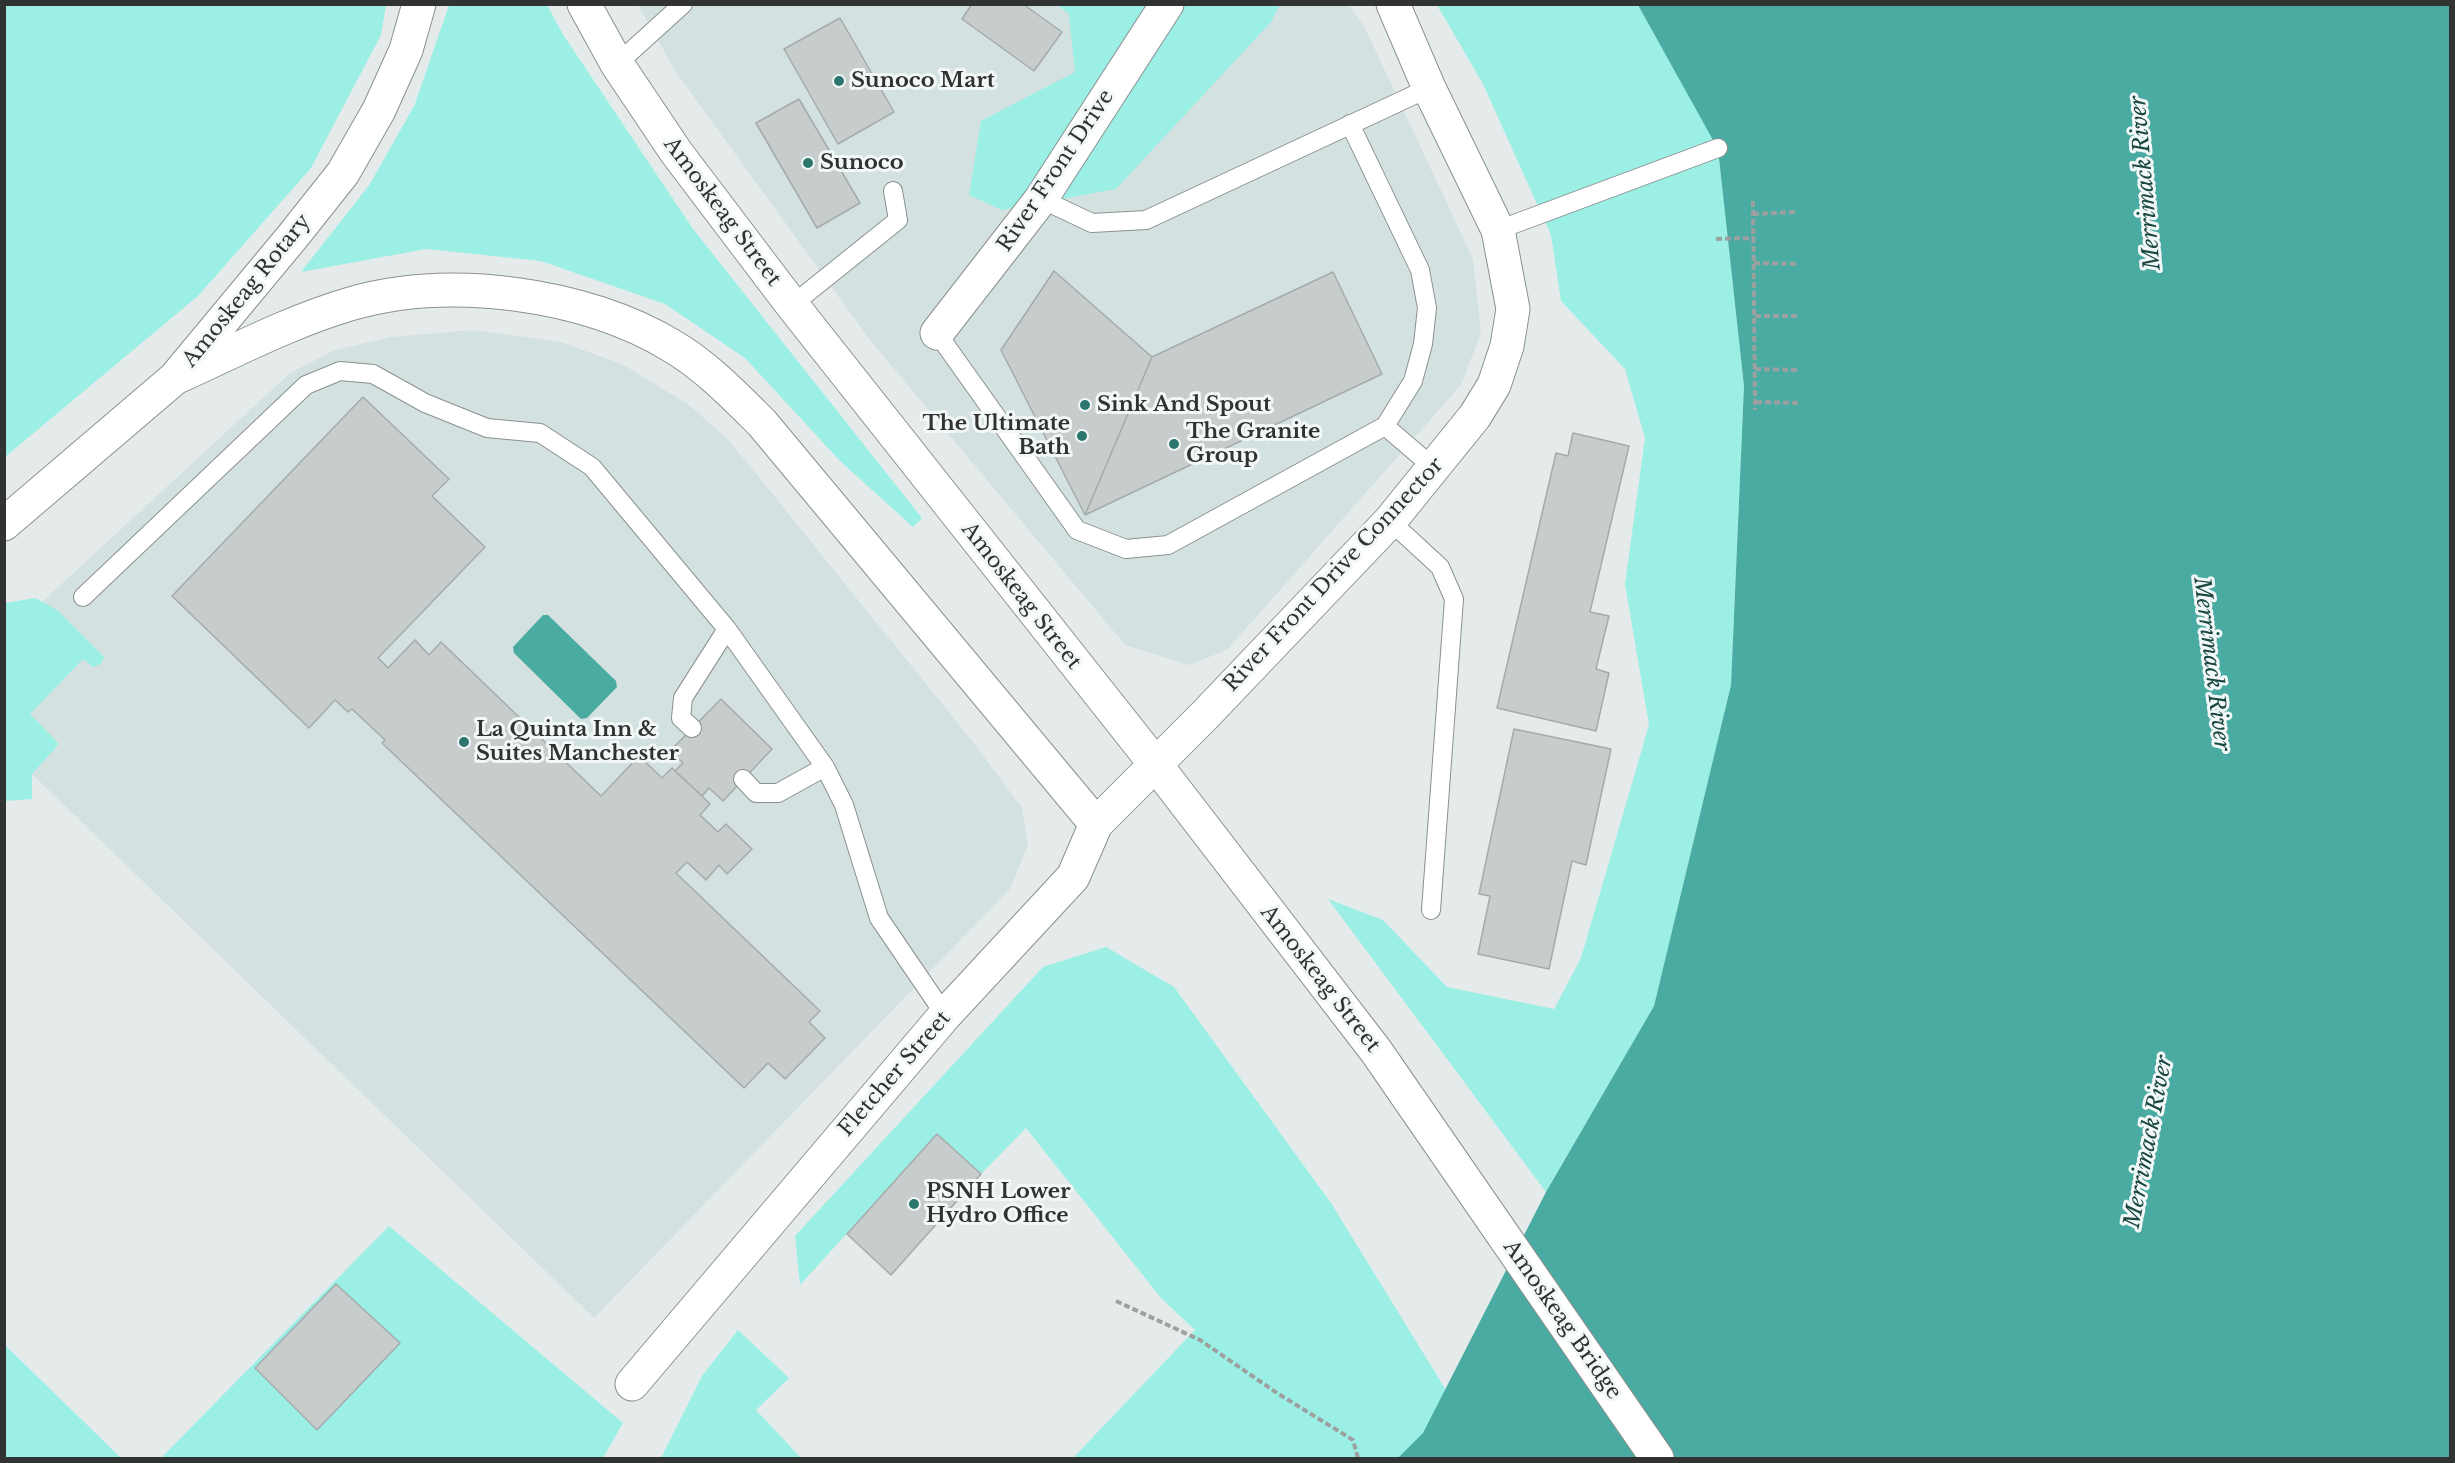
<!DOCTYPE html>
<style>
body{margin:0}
#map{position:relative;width:2455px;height:1463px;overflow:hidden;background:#e5ebea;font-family:"Libre Baskerville",serif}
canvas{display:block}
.frame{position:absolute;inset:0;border:6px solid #313333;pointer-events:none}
</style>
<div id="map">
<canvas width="2455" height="1463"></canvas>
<div class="frame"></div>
</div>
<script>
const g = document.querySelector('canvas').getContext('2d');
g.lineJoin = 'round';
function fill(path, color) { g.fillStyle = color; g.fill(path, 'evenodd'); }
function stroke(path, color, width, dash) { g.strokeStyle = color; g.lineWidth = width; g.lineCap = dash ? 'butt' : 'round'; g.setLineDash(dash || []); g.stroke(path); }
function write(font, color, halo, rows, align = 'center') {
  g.font = font + ' "Libre Baskerville",serif'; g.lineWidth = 6; g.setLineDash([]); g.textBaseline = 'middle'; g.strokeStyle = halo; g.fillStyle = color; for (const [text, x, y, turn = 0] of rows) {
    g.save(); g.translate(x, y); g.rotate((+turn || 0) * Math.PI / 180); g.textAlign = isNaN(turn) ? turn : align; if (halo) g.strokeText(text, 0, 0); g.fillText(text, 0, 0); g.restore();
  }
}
const built = new Path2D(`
 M 638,5 L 1349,5 L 1365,28 L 1473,259 L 1481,333 L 1461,385 L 1227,650 L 1189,665 L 1125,645 L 870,340 L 676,72 Z
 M 473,330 L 561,342 L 624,365 L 689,405 L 728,439 L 973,742 L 1022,808 L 1028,845 L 1010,889 L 594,1318 L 32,774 L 59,744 L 29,715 L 83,658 L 57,610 L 42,602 L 290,373 L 335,350 L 392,337 Z`);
const green = new Path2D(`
 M 5,4 L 386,5 L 381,35 L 311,168 L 198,296 L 5,457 Z
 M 449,5 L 547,5 L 564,36 L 693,229 L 922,518 L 913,527 L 840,461 L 745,358 L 665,304 L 541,261 L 426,249 L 301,272 L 370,184 L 415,104 Z
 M 1057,5 L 1280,5 L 1271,22 L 1116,189 L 1002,210 L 969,195 L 981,121 L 1075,72 L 1069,14 Z
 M 1437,5 L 1638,5 L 1718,148 L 1744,386 L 1731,685 L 1654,1006 L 1546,1192 L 1328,899 L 1383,920 L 1447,987 L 1554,1009 L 1581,958 L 1649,725 L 1625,584 L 1645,438 L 1625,369 L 1561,301 L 1551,235 L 1483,84 Z
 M 35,598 L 57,610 L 104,657 L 101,664 L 93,667 L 83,659 L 30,714 L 59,744 L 32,774 L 32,799 L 5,801 L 5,603 Z
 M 1106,947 L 1174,987 L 1331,1203 L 1446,1390 L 1423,1434 L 1398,1458 L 1073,1458 L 1195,1330 L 1161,1298 L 1026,1128 L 981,1174 L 937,1134 L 800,1285 L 795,1236 L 1043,967 Z
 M 389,1226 L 623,1423 L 603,1458 L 161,1458 Z
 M 738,1330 L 789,1378 L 756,1410 L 801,1458 L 661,1458 L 702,1376 Z
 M 4,1345 L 5,1345 L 121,1458 L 5,1458 Z`);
const water = new Path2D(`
 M 1638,5 L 2450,5 L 2450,1458 L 1398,1458 L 1423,1433 L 1546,1192 L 1654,1006 L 1731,685 L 1744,386 L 1718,149 Z
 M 543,615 L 548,615 L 616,681 L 617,687 L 587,718 L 581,719 L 514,653 L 513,647 Z`);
const building = new Path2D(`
 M 972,4 L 1023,4 L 1062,32 L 1034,71 L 962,19 Z
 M 840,18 L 894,112 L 838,144 L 784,49 Z
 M 799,99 L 860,203 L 817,228 L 756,123 Z
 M 1054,271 L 1152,357 L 1085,515 L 1001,350 Z
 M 1333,272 L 1382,374 L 1085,515 L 1152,357 Z
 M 363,397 L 449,479 L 432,496 L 485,547 L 378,658 L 388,668 L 415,640 L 429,655 L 441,642 L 601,796 L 639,756 L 662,778 L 672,768 L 702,796 L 710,804 L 700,815 L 718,832 L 726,824 L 752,849 L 727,874 L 719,865 L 706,880 L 687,862 L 676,873 L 820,1011 L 809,1022 L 825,1038 L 785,1079 L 768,1063 L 744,1088 L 382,743 L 385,740 L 352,709 L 348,712 L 335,700 L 309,728 L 172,596 Z
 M 1573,433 L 1629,446 L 1590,612 L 1609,616 L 1596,669 L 1609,673 L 1596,731 L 1497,708 L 1556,453 L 1568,456 Z
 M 721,699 L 772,749 L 723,801 L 709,788 L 702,796 L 675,771 L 683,763 L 670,751 Z
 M 1514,729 L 1611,749 L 1586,865 L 1572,861 L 1549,969 L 1478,954 L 1490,896 L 1479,894 Z
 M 937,1134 L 981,1174 L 891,1275 L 847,1234 Z
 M 336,1284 L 400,1343 L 317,1430 L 255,1368 Z`);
const path = new Path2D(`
 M 1753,201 L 1755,410
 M 1753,214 L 1796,212
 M 1716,239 L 1754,238
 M 1754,263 L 1797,264
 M 1755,316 L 1799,316
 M 1755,369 L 1799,370
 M 1756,402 L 1799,403
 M 1116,1301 L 1200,1340 L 1277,1393 L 1353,1440 L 1358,1458`);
const lane = new Path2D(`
 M 617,64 L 683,4
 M 1350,124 L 1420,270 L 1427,308 L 1423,344 L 1413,381 L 1385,426
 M 1041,199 L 1092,223 L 1146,220 L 1429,88
 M 1498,230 L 1718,148
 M 792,305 L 898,220 L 893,191
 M 937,333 L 1077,530 L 1126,549 L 1168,545 L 1385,426 L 1434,468
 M 1390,521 L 1440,567 L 1454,599 L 1431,910
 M 83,597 L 306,385 L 340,371 L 373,374 L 425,403 L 487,428 L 540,433 L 592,467 L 727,629 L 825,767 L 844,805 L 879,918 L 945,1015
 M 692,728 L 681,718 L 683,698 L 727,629
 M 743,779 L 756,793 L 778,793 L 825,767`);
const street = new Path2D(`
 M 937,333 L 1041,199 L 1167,4
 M 632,1384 L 945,1015 L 1073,877 L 1096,824 L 1204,716 L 1390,521 L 1475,416 L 1494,385 L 1507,346 L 1513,309 L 1498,230 L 1429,88 L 1393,4`);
const secondary = new Path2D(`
 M 584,4 L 617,64 L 676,152 L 792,305 L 1156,765 L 1376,1051 L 1657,1458
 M 175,378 C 233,352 289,322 350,304 C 449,275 584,293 672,346 C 706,366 734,395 762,423 L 1096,824
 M 4,524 L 175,378 L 293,236 L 343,173 L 379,110 L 406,50 L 419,4`);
const markers = [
 [839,81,6,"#2d756f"],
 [808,163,6,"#2d756f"],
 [1085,405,6,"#2d756f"],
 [1082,436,6,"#2d756f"],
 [1174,444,6,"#2d756f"],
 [464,742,6,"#2d756f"],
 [914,1204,6,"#2d756f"]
];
const poiNames = [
 ["Sunoco Mart",851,81],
 ["Sunoco",820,163],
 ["Sink And Spout",1097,405],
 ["The Ultimate",1070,424,"right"],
 ["Bath",1070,448,"right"],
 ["The Granite",1186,432],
 ["Group",1186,456],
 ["La Quinta Inn &",476,730],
 ["Suites Manchester",476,754],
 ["PSNH Lower",926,1192],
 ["Hydro Office",926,1216]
];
const streetNames = [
 ["River Front Drive",1056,171,-56],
 ["Amoskeag Street",722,212,53],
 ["Amoskeag Rotary",247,291,-51],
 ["River Front Drive Connector",1334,575,-47],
 ["Amoskeag Street",1021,596,52],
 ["Amoskeag Street",1320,979,52],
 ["Fletcher Street",895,1074,-49],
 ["Amoskeag Bridge",1562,1320,55]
];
const waterNames = [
 ["Merrimack River",2146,183,-95],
 ["Merrimack River",2211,664,83],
 ["Merrimack River",2149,1142,-79]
];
fill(built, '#d3e2e0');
fill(green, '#9befe5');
fill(water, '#49aba2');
fill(building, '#c7cdcc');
stroke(building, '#a5abaa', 1.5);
stroke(lane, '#8b9090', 20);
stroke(street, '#8b9090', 35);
stroke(secondary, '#8b9090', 35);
stroke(path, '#9ca09f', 4, [6, 3]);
stroke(lane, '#fff', 18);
stroke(street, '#fff', 33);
stroke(secondary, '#fff', 33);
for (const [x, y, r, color] of markers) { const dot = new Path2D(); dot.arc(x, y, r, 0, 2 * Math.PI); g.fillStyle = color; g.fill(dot); stroke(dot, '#f2f8f7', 2); }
write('bold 21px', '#313333', '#f2f8f7', poiNames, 'left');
write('21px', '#313333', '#f2f8f7', streetNames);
write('italic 22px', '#1a4743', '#f2f8f7', waterNames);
</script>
